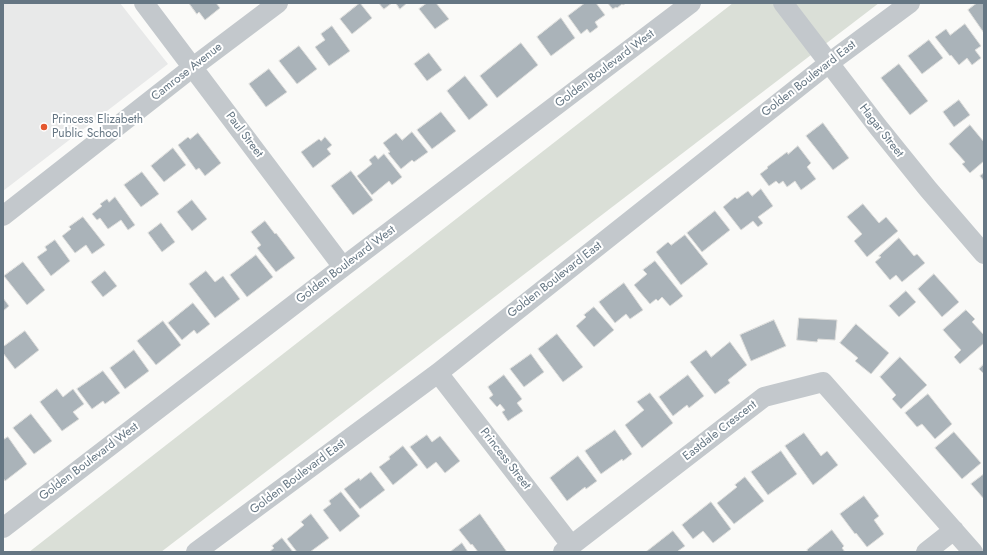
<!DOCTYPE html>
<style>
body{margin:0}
#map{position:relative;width:987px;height:555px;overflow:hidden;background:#fafaf8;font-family:Jost,sans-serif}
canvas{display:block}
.frame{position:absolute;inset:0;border:4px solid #657683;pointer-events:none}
</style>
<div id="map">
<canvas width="987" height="555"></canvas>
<div class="frame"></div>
</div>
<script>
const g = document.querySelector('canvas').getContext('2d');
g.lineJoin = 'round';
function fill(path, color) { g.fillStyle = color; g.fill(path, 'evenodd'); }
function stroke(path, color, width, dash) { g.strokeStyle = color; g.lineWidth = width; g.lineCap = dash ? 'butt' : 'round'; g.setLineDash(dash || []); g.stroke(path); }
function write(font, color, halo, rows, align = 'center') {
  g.font = font + ' Jost,sans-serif'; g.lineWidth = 4; g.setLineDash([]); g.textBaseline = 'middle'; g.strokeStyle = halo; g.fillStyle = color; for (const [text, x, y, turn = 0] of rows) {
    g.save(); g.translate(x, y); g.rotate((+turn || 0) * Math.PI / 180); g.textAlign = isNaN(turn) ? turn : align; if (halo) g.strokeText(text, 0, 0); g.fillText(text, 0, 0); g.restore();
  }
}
const built = new Path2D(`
 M 3,3 L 120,3 L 168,64 L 3,191 Z`);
const green = new Path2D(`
 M 733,3 L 879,3 L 161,552 L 29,552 Z`);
const building = new Path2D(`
 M 189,3 L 216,3 L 220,8 L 205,20 L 199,12 L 197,14 Z
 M 360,3 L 372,18 L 352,34 L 340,19 Z
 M 379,3 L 392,3 L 384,9 Z
 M 396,3 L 407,3 L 400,9 Z
 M 427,3 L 436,3 L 449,19 L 435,29 L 419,9 Z
 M 585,3 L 596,3 L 605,15 L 595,22 L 598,27 L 590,33 L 587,29 L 581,34 L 568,16 Z
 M 608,3 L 626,3 L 623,5 L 622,4 L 617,8 L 616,7 L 613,9 Z
 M 977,3 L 984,3 L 984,33 L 968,10 Z
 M 561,18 L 575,38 L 551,56 L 537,37 Z
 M 965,24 L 981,46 L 975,50 L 981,58 L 972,65 L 967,58 L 959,65 L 951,55 L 950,56 L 935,37 L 946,29 L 950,35 Z
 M 332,26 L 350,51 L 329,66 L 315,47 L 325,40 L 321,34 Z
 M 929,40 L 943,58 L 922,74 L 908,56 Z
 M 521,43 L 538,65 L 497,98 L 480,76 Z
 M 299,46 L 317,69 L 297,84 L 279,61 Z
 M 429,53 L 442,70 L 427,81 L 414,64 Z
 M 899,64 L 928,101 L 910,115 L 881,78 Z
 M 269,69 L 287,92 L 266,107 L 249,84 Z
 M 465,76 L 488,105 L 469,120 L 447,91 Z
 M 959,100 L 970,115 L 954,127 L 943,112 Z
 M 441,112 L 456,131 L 432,149 L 417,130 Z
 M 823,123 L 849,158 L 833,170 L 806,136 Z
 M 970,125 L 984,142 L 984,161 L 970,173 L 962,164 L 965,162 L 949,144 Z
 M 412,132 L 428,152 L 414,162 L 412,160 L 401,169 L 388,153 L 390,152 L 383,143 L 396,133 L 402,140 Z
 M 198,133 L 221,163 L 205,176 L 199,168 L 196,170 L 178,145 L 188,137 L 190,139 Z
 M 325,137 L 332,145 L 327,149 L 331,154 L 313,168 L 301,152 L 319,139 L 321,141 Z
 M 798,146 L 811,163 L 807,167 L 816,179 L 801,190 L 795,181 L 787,187 L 783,181 L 779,184 L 776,181 L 769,186 L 760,174 L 768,168 L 767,167 L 787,152 L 788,154 Z
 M 173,148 L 186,165 L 164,182 L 151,166 Z
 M 384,154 L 402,177 L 392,185 L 389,181 L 372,195 L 357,176 L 372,164 L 369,160 L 375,155 L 378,159 Z
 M 351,171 L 373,200 L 353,215 L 331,186 Z
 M 142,172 L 159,194 L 141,207 L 124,185 Z
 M 984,173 L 984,181 L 980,176 Z
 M 761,189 L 773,206 L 758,217 L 763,223 L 758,227 L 753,221 L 741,230 L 723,207 L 735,197 L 737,199 L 748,191 L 752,196 Z
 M 115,197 L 135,225 L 128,230 L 121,220 L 108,229 L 100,218 L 97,220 L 92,214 L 102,206 L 100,204 L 107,199 L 109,202 Z
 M 192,200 L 207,219 L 192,231 L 177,212 Z
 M 863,204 L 879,223 L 886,217 L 898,231 L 867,257 L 854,241 L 862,234 L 847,217 Z
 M 715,211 L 730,230 L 702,252 L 687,233 Z
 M 83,217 L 105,245 L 92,254 L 86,245 L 75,253 L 62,236 L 71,229 L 69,227 Z
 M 265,221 L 275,234 L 276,233 L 295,258 L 276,272 L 257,248 L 261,245 L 251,232 Z
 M 161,223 L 175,242 L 162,252 L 148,233 Z
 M 685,235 L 708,264 L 681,285 L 656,252 L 668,242 L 671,245 Z
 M 899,238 L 914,256 L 917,254 L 925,263 L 902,282 L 896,275 L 890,280 L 875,262 L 881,257 L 879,256 Z
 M 55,240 L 70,261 L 51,276 L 37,257 L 47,250 L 45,247 Z
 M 256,255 L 273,277 L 247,297 L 230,275 Z
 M 655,261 L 683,296 L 670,306 L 662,297 L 658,301 L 656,299 L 650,304 L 634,285 L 647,274 L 643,270 Z
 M 23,262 L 45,290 L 27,305 L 4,276 Z
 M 105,271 L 117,286 L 103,297 L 91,282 Z
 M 206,271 L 215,282 L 223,276 L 240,299 L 215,318 L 189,284 Z
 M 934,274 L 959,302 L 942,317 L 918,289 Z
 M 624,283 L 643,310 L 630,319 L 626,314 L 615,323 L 599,302 Z
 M 906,291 L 916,302 L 899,317 L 889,306 Z
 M 3,298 L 9,306 L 3,311 Z
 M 193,303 L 210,324 L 197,334 L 194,330 L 182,340 L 168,323 Z
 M 594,307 L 614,330 L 594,347 L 576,326 L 586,317 L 584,315 Z
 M 966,310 L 975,319 L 972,322 L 984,335 L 984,343 L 960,364 L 954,357 L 961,350 L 943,330 Z
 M 799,318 L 837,320 L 835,340 L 818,339 L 817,342 L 797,340 Z
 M 774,320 L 786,346 L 751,361 L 740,335 Z
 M 163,321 L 181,345 L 156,365 L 137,341 Z
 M 856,324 L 889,353 L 871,374 L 855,361 L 858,358 L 840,343 Z
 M 25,331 L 39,350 L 15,369 L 3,353 L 3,347 Z
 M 557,334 L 583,367 L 563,382 L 538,349 Z
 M 730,342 L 747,365 L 728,380 L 730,383 L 715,394 L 690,362 L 706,350 L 711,357 Z
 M 134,350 L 149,371 L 125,389 L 110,368 Z
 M 531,354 L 544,372 L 524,387 L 510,369 Z
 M 900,357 L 927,385 L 901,409 L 892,399 L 896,395 L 880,377 Z
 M 984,364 L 984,372 L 983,373 L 979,369 Z
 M 103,371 L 120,393 L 105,404 L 103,401 L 92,409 L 77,389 Z
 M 504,375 L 522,399 L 517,403 L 523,411 L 508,421 L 502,412 L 505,410 L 500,404 L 497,407 L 489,398 L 493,395 L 488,387 Z
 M 688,375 L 704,396 L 689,408 L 687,405 L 673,416 L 659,397 Z
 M 57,389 L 63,397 L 73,389 L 84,404 L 73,412 L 79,419 L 62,431 L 40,402 Z
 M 650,393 L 673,423 L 642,448 L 625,425 L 644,410 L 637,402 Z
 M 928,394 L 952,424 L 935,439 L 922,424 L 917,427 L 905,413 Z
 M 31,414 L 52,441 L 34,454 L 13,428 Z
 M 615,430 L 632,454 L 623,461 L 622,459 L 601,474 L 585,451 Z
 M 954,432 L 981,463 L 962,479 L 935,448 Z
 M 804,433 L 821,456 L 827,451 L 838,465 L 813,485 L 785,446 Z
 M 427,435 L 432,442 L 440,436 L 460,461 L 445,473 L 436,462 L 427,469 L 410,447 Z
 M 8,437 L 27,464 L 5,481 L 3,478 L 3,440 Z
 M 403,446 L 418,465 L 393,485 L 379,467 L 390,459 L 389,457 Z
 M 781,451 L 797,474 L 768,495 L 751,472 Z
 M 578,456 L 597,481 L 586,489 L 585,487 L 567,501 L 550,478 Z
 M 371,472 L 385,490 L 360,509 L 344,489 L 359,478 L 360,480 Z
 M 984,474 L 984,499 L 971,484 Z
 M 745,477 L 764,501 L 734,524 L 717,503 L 737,487 L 735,485 Z
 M 341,492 L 360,516 L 340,532 L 323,510 L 331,504 L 329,501 Z
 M 864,496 L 879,516 L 874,520 L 884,534 L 867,547 L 856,533 L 855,534 L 840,514 Z
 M 711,502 L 731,529 L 713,543 L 703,531 L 693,539 L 682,525 Z
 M 311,514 L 329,538 L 310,552 L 297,552 L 287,539 L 304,525 L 301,522 Z
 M 480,514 L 507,552 L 478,552 L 472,544 L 471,545 L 459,530 Z
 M 832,530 L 844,546 L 842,548 L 845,552 L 808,552 L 807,550 Z
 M 673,531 L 685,546 L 678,551 L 679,552 L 646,552 Z
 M 282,538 L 293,552 L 269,552 L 274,548 L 272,546 Z
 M 462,543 L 468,552 L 450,552 Z`);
const minor = new Path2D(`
 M 144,3 L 343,267
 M 783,3 L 878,127 L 928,189 L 984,254
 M 3,216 L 193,67 L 278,3
 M 438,373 L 571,545
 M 3,528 L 343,267 L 691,3
 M 196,552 L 438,373 L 829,63 L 910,3
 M 563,552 L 764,397 L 823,382 L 973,552
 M 926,552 L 954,530`);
const markers = [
 [44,127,4,"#e4572e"]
];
const streetNames = [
 ["Golden Boulevard West",605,69,-37],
 ["Camrose Avenue",187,72,-38],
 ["Golden Boulevard East",809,79,-38],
 ["Hagar Street",881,131,52],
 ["Paul Street",244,135,53],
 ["Golden Boulevard West",346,265,-37],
 ["Golden Boulevard East",555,280,-38],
 ["Eastdale Crescent",720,431,-38],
 ["Princess Street",505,459,52],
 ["Golden Boulevard West",89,462,-37],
 ["Golden Boulevard East",298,477,-37]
];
const poiNames = [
 ["Princess Elizabeth",52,120],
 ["Public School",52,134]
];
fill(built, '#e8e9e9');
fill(green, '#dadfd7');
fill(building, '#aab3b9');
stroke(building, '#dcdcda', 1);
stroke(minor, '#c3c8cc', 20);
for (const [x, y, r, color] of markers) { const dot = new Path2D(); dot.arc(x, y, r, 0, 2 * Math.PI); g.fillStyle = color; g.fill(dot); stroke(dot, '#fff', 1.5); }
write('12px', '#657683', '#fff', streetNames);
write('12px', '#657683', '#fff', poiNames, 'left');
</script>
